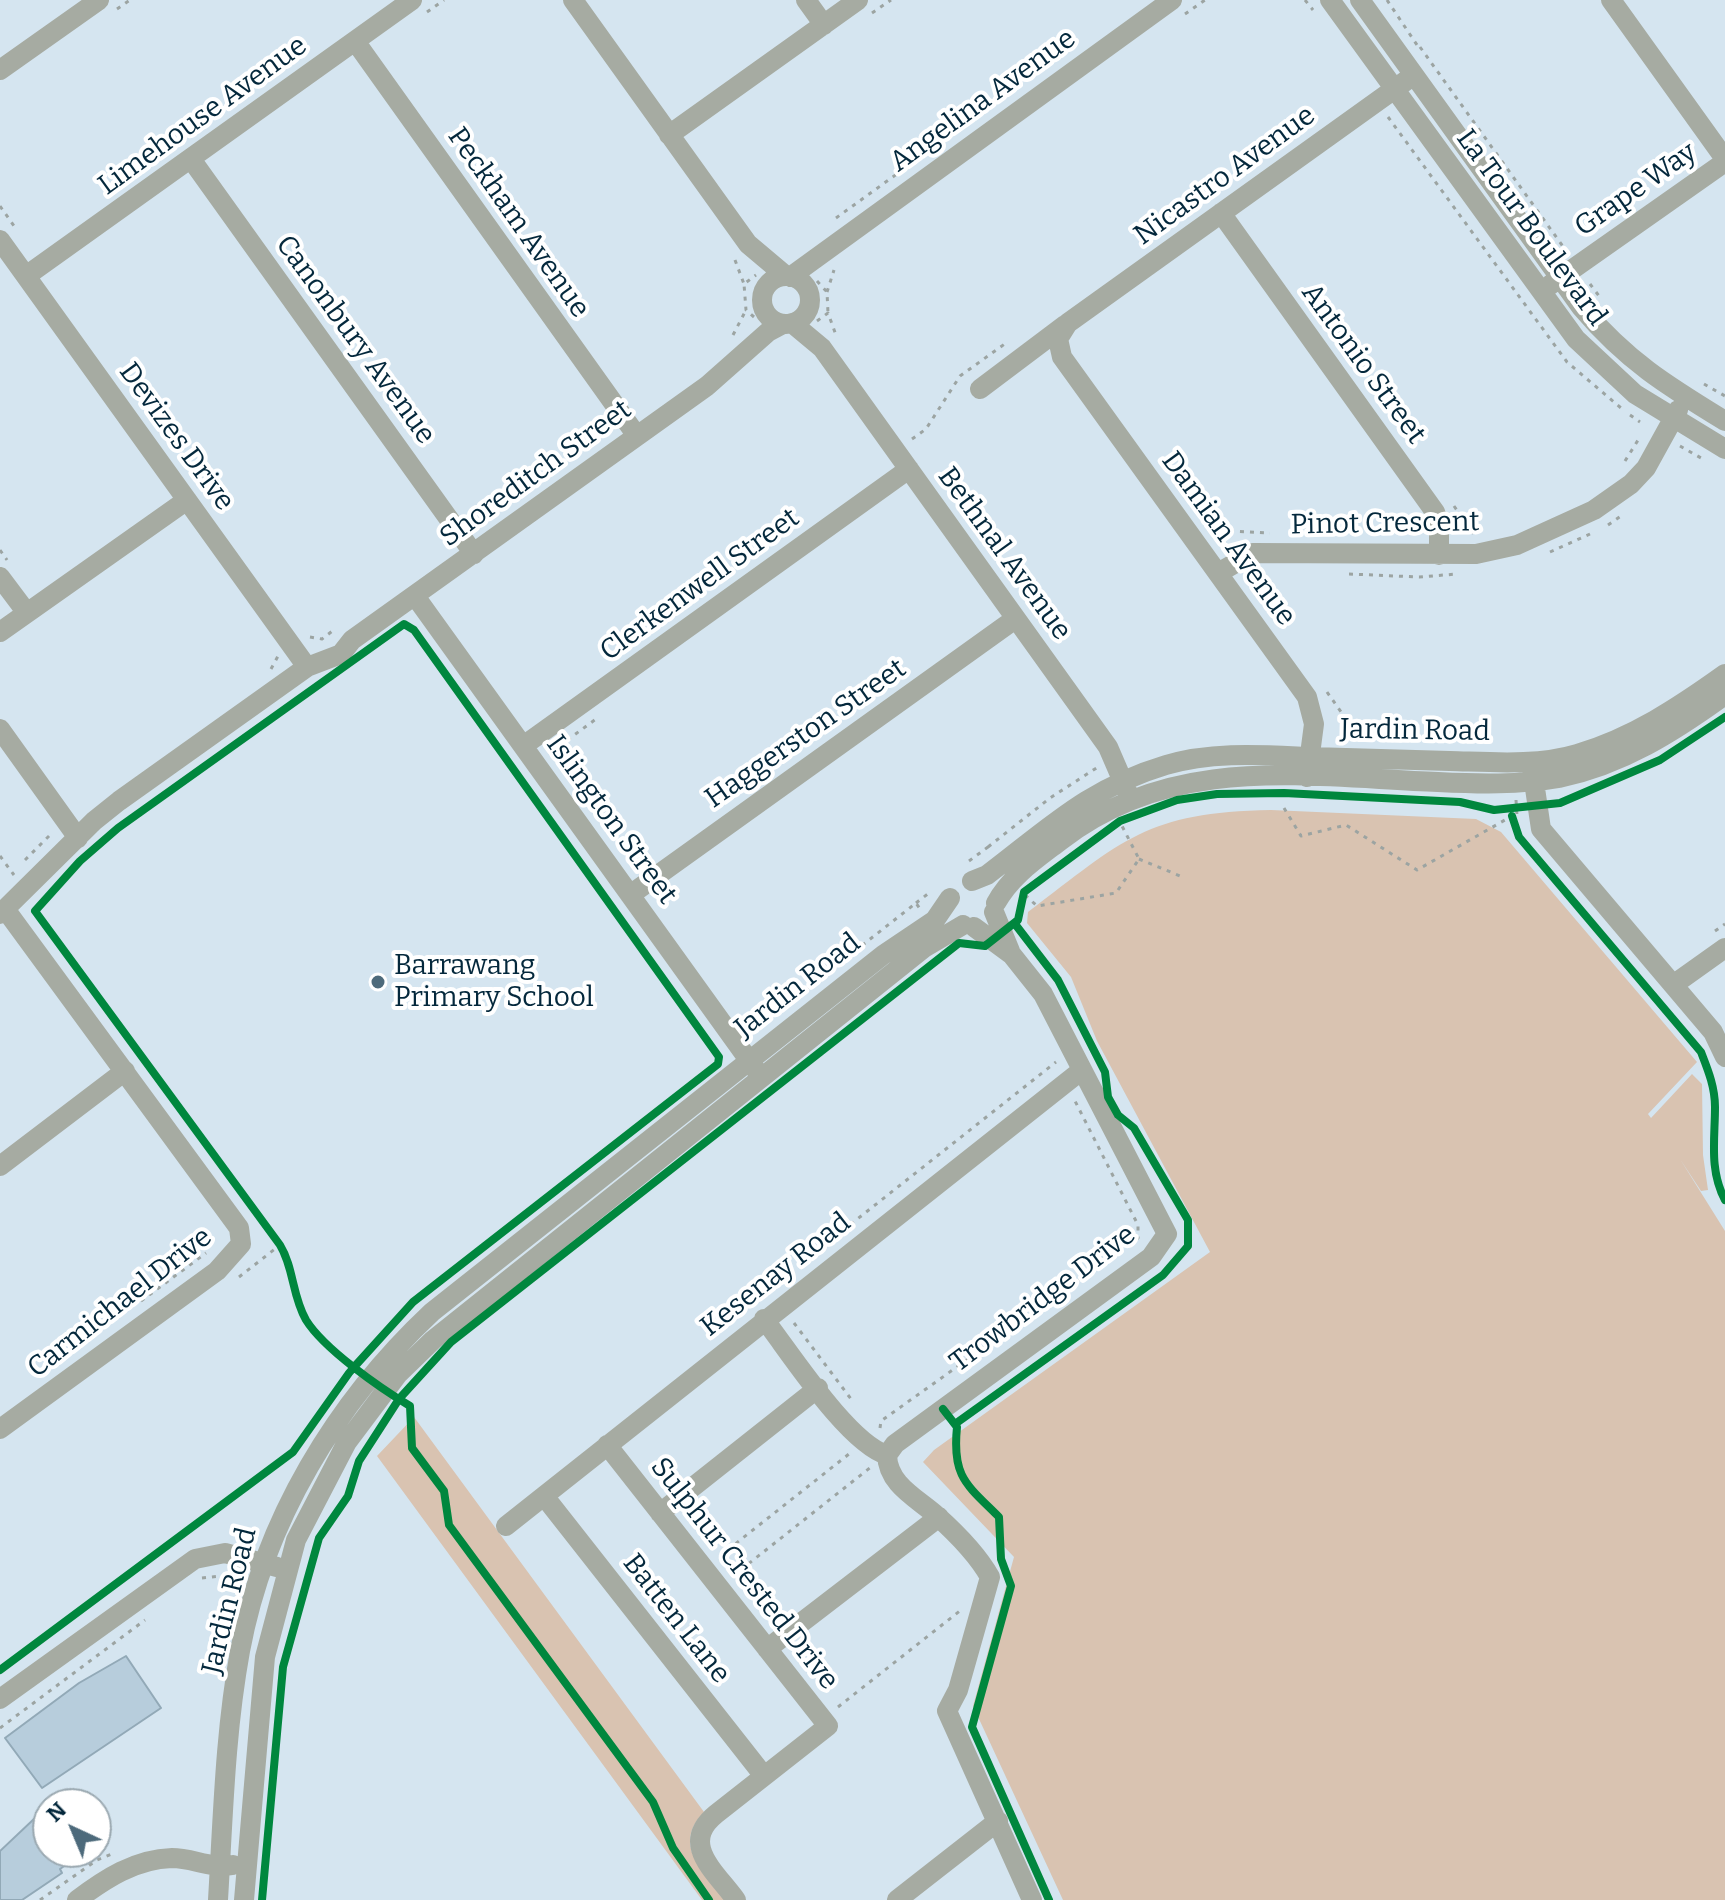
<!DOCTYPE html>
<style>
body{margin:0}
#map{position:relative;width:1725px;height:1900px;overflow:hidden;background:#d5e5f0;font-family:Bitter,serif}
canvas{display:block}
.north{position:absolute;left:32px;top:1788px;width:80px;height:80px;box-sizing:border-box;background:#fff;border:2px solid #9ba9b1;border-radius:50%;rotate:316deg;font-size:22px;font-weight:700;line-height:32px;text-align:center;color:#04283c}
.north::after{content:'';display:block;margin:auto;width:28px;height:36px;background:#4d6a7b;clip-path:polygon(50% 0,100% 100%,50% 72%,0 100%)}
</style>
<div id="map">
<canvas width="1725" height="1900"></canvas>
<div class="north">N</div>
</div>
<script>
const g = document.querySelector('canvas').getContext('2d');
g.lineJoin = 'round';
function fill(path, color) { g.fillStyle = color; g.fill(path, 'evenodd'); }
function stroke(path, color, width, dash) { g.strokeStyle = color; g.lineWidth = width; g.lineCap = dash ? 'butt' : 'round'; g.setLineDash(dash || []); g.stroke(path); }
function write(font, color, halo, rows, align = 'center') {
  g.font = font + ' Bitter,serif'; g.lineWidth = 8; g.setLineDash([]); g.textBaseline = 'middle'; g.strokeStyle = halo; g.fillStyle = color; for (const [text, x, y, turn = 0] of rows) {
    g.save(); g.translate(x, y); g.rotate((+turn || 0) * Math.PI / 180); g.textAlign = isNaN(turn) ? turn : align; if (halo) g.strokeText(text, 0, 0); g.fillText(text, 0, 0); g.restore();
  }
}
const green = new Path2D(`
 M 1271,810 L 1476,819 L 1501,832 L 1697,1062 L 1648,1114 L 1651,1118 L 1692,1074 L 1702,1084 L 1703,1155 L 1708,1190 L 1701,1191 L 1680,1159 L 1725,1231 L 1725,1900 L 1063,1900 L 973,1706 L 1014,1557 L 923,1462 L 934,1450 L 1210,1252 L 1097,1041 L 1071,977 L 1027,923 L 1028,912 C 1123,840 1147,812 1271,810 Z
 M 414,1417 L 704,1812 C 671,1846 704,1871 726,1900 L 702,1900 L 377,1456 Z`);
const building = new Path2D(`
 M 126,1656 L 161,1708 L 42,1788 L 5,1738 L 79,1683 Z
 M 35,1818 L 48,1836 L 48,1852 L 62,1852 L 70,1862 L 60,1869 L 62,1873 L 22,1900 L 0,1900 L 0,1851 Z`);
const path = new Path2D(`
 M 1305,0 L 1313,10
 M 1387,0 L 1419,48
 M 117,9 L 130,0
 M 427,12 L 444,0
 M 872,13 L 891,0
 M 1185,14 L 1205,0
 M 1420,47 L 1567,252
 M 1388,117 L 1567,362 L 1621,408
 M 0,206 L 14,226
 M 836,218 L 930,150
 M 735,260 L 744,284
 M 817,281 L 827,292 L 828,313
 M 1590,284 L 1602,300
 M 827,292 L 834,270
 M 754,317 L 746,310 L 744,284 L 756,275
 M 817,321 L 828,313 L 836,335
 M 733,335 L 746,310
 M 1704,384 L 1725,396
 M 1630,415 L 1640,422
 M 912,439 L 926,429 L 960,376 L 1006,343
 M 1680,446 L 1701,458
 M 1625,461 L 1640,437
 M 1454,506 L 1474,534
 M 1608,525 L 1621,516
 M 1210,530 L 1270,533
 M 0,550 L 7,560
 M 1550,552 L 1590,534
 M 1349,574 L 1419,577 L 1457,574
 M 1250,586 L 1259,572
 M 310,637 L 322,639 L 335,629
 M 271,669 L 278,656
 M 1327,692 L 1358,736
 M 551,752 L 596,719
 M 1516,800 L 1517,816
 M 1284,808 L 1301,836 L 1346,825 L 1417,870 L 1512,816
 M 988,847 L 1050,798 L 1098,767
 M 0,856 L 14,875
 M 1139,859 L 1185,878
 M 25,860 L 51,834
 M 969,861 L 988,847 L 991,851
 M 1025,895 L 1037,906 L 1116,893 L 1139,859 L 1122,826
 M 916,903 L 929,893
 M 1715,931 L 1725,924
 M 752,1032 L 916,903 L 920,909
 M 1718,1187 L 1725,1182
 M 827,1243 L 1056,1062
 M 239,1277 L 280,1245
 M 141,1301 L 206,1253
 M 794,1323 L 854,1403
 M 880,1428 L 881,1421 L 1138,1238 L 1138,1225 L 1074,1099
 M 720,1556 L 849,1454
 M 733,1576 L 871,1467
 M 202,1578 L 230,1575
 M 838,1707 L 961,1610
 M 0,1728 L 145,1620
 M 40,1900 L 97,1860 L 114,1853`);
const minor = new Path2D(`
 M 573,0 L 748,244 L 786,276
 M 806,0 L 824,25
 M 1330,0 L 1576,339 L 1635,394 L 1725,449
 M 1360,0 L 1581,307 C 1627,361 1666,385 1725,421
 M 1611,0 L 1725,159
 M 355,41 L 637,436
 M 0,70 L 99,0
 M 669,135 L 858,0
 M 191,159 L 474,554
 M 1221,213 L 1435,512 L 1439,524 L 1439,555
 M 0,240 L 307,667
 M 26,276 L 412,0
 M762 300a24 24 0 1 1 48 0a24 24 0 1 1-48 0Z
 M 790,277 L 1172,0
 M 1550,285 L 1725,162
 M 792,323 L 822,348 L 1108,747 L 1127,791
 M 980,389 L 1065,325
 M 1218,573 L 1253,553 L 1476,554 L 1517,545 L 1594,510 L 1631,484 L 1646,468 L 1678,410
 M 0,577 L 27,613
 M 415,596 L 756,1070
 M 0,632 L 187,500
 M 0,729 L 78,838
 M 523,746 L 909,469
 M 1532,768 L 1541,829 L 1713,1032 L 1725,1057
 M 1307,777 L 1314,724 L 1307,697 L 1062,357 L 1058,339 L 1068,323 L 1414,75
 M 972,881 L 987,875 C 1049,828 1089,788 1166,765 C 1213,751 1263,755 1311,757 C 1357,758 1404,760 1450,761 C 1491,762 1537,766 1577,754 C 1632,738 1679,707 1725,674
 M 630,895 L 1015,619
 M 996,903 C 1011,876 1035,860 1060,841 C 1173,753 1305,777 1438,782 C 1478,784 1519,785 1559,778 C 1622,765 1674,732 1725,695
 M 994,912 L 1010,951
 M 0,914 L 94,821 L 119,801 L 307,667 L 341,654 L 352,640 L 707,386 L 768,332 L 783,324
 M 1673,985 L 1725,948
 M 0,1166 L 125,1071
 M 764,1319 C 791,1354 848,1443 887,1455
 M 0,1429 L 217,1271 L 241,1244 L 239,1228 L 5,909
 M 607,1445 L 828,1726 L 716,1814 C 679,1844 715,1871 736,1900
 M 887,1455 L 895,1444 L 1151,1257 L 1167,1234 L 1043,994 L 1012,955 L 974,927
 M 887,1455 C 888,1485 917,1498 937,1516 C 956,1533 977,1554 990,1577 L 958,1690 L 947,1711 L 1032,1900
 M 544,1496 L 764,1776
 M 660,1513 L 818,1388
 M 506,1526 L 1082,1070
 M 767,1649 L 939,1517
 M 0,1699 L 195,1559 L 225,1553 L 277,1567
 M 77,1900 C 105,1879 135,1859 172,1858 C 193,1858 211,1869 233,1865
 M 218,1900 C 223,1817 225,1733 240,1651 C 264,1521 336,1402 432,1312 L 883,955 L 935,920 L 950,898
 M 244,1900 L 265,1657 L 296,1540 L 347,1442 L 398,1374 L 433,1340 L 924,948 L 963,925
 M 897,1900 L 998,1821`);
const cycleway = new Path2D(`
 M 1512,816 L 1519,837 L 1701,1052 C 1708,1070 1715,1087 1715,1107 C 1715,1139 1709,1170 1725,1200
 M 943,1409 L 957,1427 C 952,1477 966,1484 999,1517 L 1001,1559 L 1011,1586 L 972,1727 L 1049,1900
 M 955,1424 L 1163,1275 L 1188,1246 L 1188,1220 L 1134,1128 L 1118,1115 L 1108,1097 L 1105,1072 L 1058,980 L 1015,924
 M 0,1670 L 293,1452 L 349,1373 L 355,1366 L 413,1302 L 718,1064 L 719,1057 L 414,630 L 404,624 L 118,828 L 80,861 L 35,911 L 280,1245 C 294,1268 292,1296 306,1320 C 324,1349 380,1388 410,1406 L 412,1448 L 444,1491 L 449,1525 L 653,1802 L 673,1848 L 709,1900
 M 262,1900 L 283,1667 L 319,1538 L 348,1496 L 359,1461 L 399,1399 L 451,1342 L 959,943 L 985,946 L 1018,920 L 1024,892 L 1120,821 L 1177,800 L 1217,794 L 1284,793 L 1460,802 L 1494,810 L 1560,803 L 1660,760 L 1725,717`);
const markers = [
 [378,982,8,"#4d6a7b"]
];
const streetNames = [
 ["Angelina Avenue",983,101,-36],
 ["Limehouse Avenue",203,116,-36],
 ["Nicastro Avenue",1225,176,-36],
 ["Grape Way",1636,190,-35],
 ["Peckham Avenue",518,223,55],
 ["La Tour Boulevard",1531,228,54],
 ["Canonbury Avenue",355,340,54],
 ["Antonio Street",1363,364,54],
 ["Devizes Drive",176,437,54],
 ["Shoreditch Street",536,474,-36],
 ["Pinot Crescent",1385,524,-1],
 ["Damian Avenue",1228,539,54],
 ["Bethnal Avenue",1004,554,54],
 ["Clerkenwell Street",700,585,-36],
 ["Jardin Road",1415,731,1],
 ["Haggerston Street",806,734,-35],
 ["Islington Street",611,820,54],
 ["Jardin Road",798,986,-38],
 ["Kesenay Road",776,1275,-38],
 ["Trowbridge Drive",1043,1299,-37],
 ["Carmichael Drive",120,1303,-38],
 ["Sulphur Crested Drive",744,1574,52],
 ["Jardin Road",230,1601,-76],
 ["Batten Lane",676,1619,52]
];
const poiNames = [
 ["Barrawang",394,966],
 ["Primary School",394,998]
];
fill(green, '#d9c3b1');
fill(building, '#b7cddc');
stroke(building, '#92a9b7', 2);
stroke(path, '#9ca4a2', 3, [4, 6]);
stroke(minor, '#a6aba2', 20);
stroke(cycleway, '#00873e', 8);
for (const [x, y, r, color] of markers) { const dot = new Path2D(); dot.arc(x, y, r, 0, 2 * Math.PI); g.fillStyle = color; g.fill(dot); stroke(dot, '#fff', 3); }
write('28px', '#04283c', '#fff', streetNames);
write('28px', '#04283c', '#fff', poiNames, 'left');
</script>
